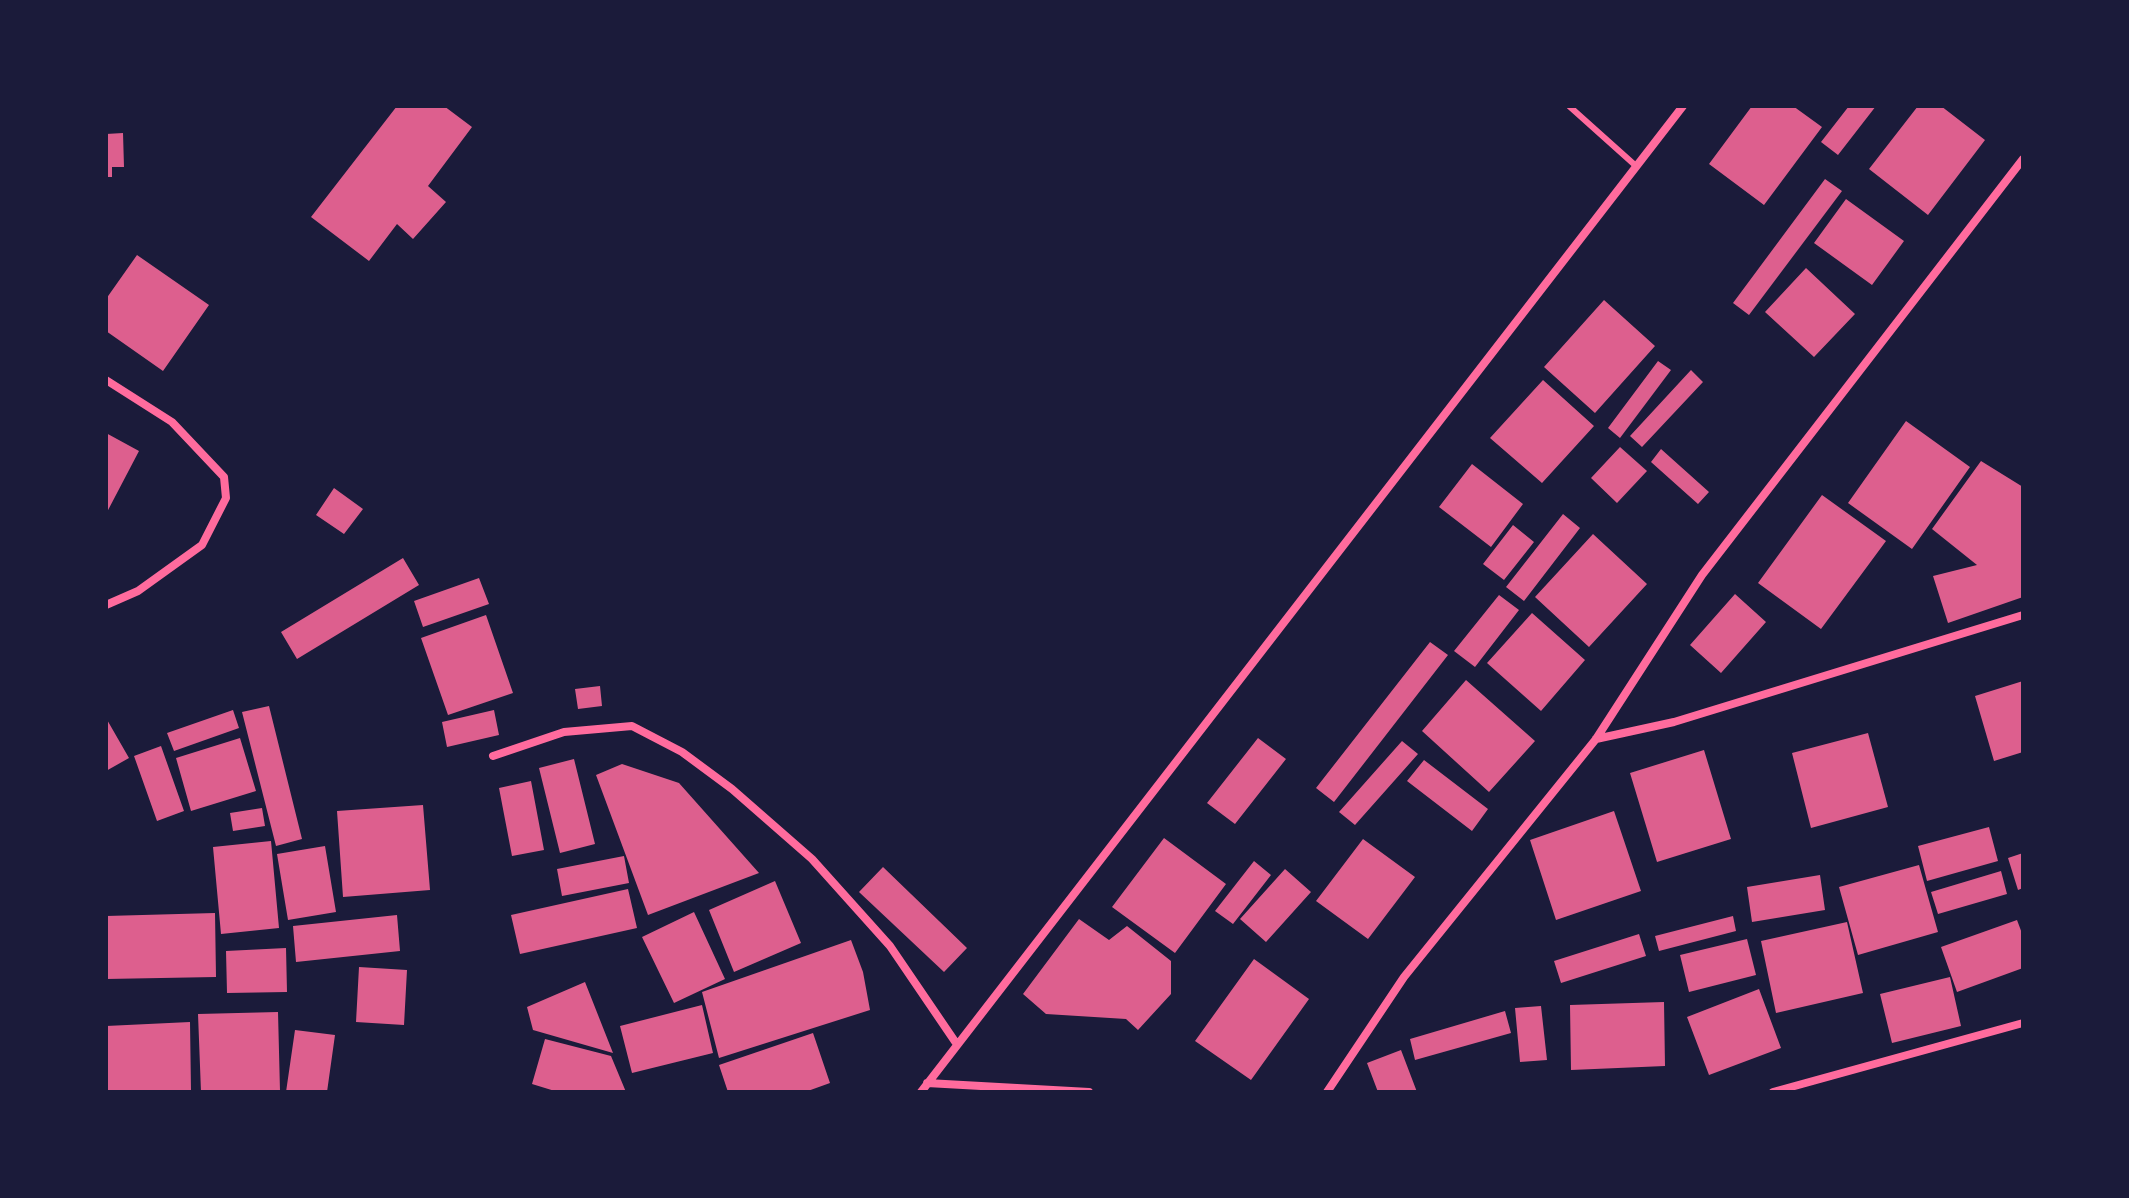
<!DOCTYPE html>
<style>
body{margin:0}
#map{position:relative;width:2129px;height:1198px;overflow:hidden;background:#1b1b3a;font-family:"Golos Text",sans-serif}
canvas{display:block}
.frame{position:absolute;inset:0;border:108px solid #1b1b3a;pointer-events:none}
</style>
<div id="map">
<canvas width="2129" height="1198"></canvas>
<div class="frame"></div>
</div>
<script>
const g = document.querySelector('canvas').getContext('2d');
g.lineJoin = 'round';
function fill(path, color) { g.fillStyle = color; g.fill(path, 'evenodd'); }
function stroke(path, color, width, dash) { g.strokeStyle = color; g.lineWidth = width; g.lineCap = dash ? 'butt' : 'round'; g.setLineDash(dash || []); g.stroke(path); }
const building = new Path2D(`
 M 397,106 L 444,106 L 472,127 L 428,186 L 446,202 L 413,239 L 397,224 L 369,261 L 311,217 Z
 M 1752,106 L 1793,106 L 1822,127 L 1764,205 L 1709,164 Z
 M 1849,106 L 1876,106 L 1838,155 L 1821,142 Z
 M 1918,106 L 1941,106 L 1985,140 L 1928,215 L 1869,169 Z
 M 123,133 L 124,167 L 112,167 L 112,177 L 106,177 L 106,134 Z
 M 1825,179 L 1842,191 L 1749,315 L 1733,303 Z
 M 1846,199 L 1904,241 L 1872,285 L 1814,243 Z
 M 137,255 L 209,305 L 163,371 L 106,331 L 106,299 Z
 M 1806,268 L 1855,314 L 1814,357 L 1765,312 Z
 M 1604,300 L 1655,346 L 1595,413 L 1544,367 Z
 M 1658,361 L 1671,370 L 1620,438 L 1608,428 Z
 M 1691,370 L 1703,382 L 1642,447 L 1630,436 Z
 M 1543,380 L 1594,426 L 1542,483 L 1490,438 Z
 M 1906,421 L 1970,467 L 1912,549 L 1848,503 Z
 M 106,433 L 139,451 L 106,514 Z
 M 1620,447 L 1647,471 L 1617,503 L 1591,478 Z
 M 1661,449 L 1709,492 L 1698,504 L 1651,462 Z
 M 1981,461 L 2023,487 L 2023,597 L 1948,623 L 1933,576 L 1977,565 L 1932,529 Z
 M 1472,464 L 1523,504 L 1491,547 L 1439,507 Z
 M 334,488 L 363,509 L 344,534 L 316,515 Z
 M 1822,495 L 1886,541 L 1821,629 L 1758,583 Z
 M 1563,514 L 1580,528 L 1524,601 L 1506,587 Z
 M 1513,525 L 1534,542 L 1504,580 L 1483,564 Z
 M 1593,534 L 1647,584 L 1589,647 L 1535,597 Z
 M 403,558 L 419,585 L 297,659 L 281,632 Z
 M 479,578 L 489,604 L 423,627 L 414,601 Z
 M 1735,594 L 1766,622 L 1721,673 L 1690,645 Z
 M 1499,595 L 1519,610 L 1475,667 L 1454,651 Z
 M 1532,613 L 1585,660 L 1541,711 L 1487,663 Z
 M 486,615 L 513,693 L 448,715 L 421,638 Z
 M 1430,642 L 1448,655 L 1334,802 L 1316,788 Z
 M 1466,680 L 1535,741 L 1489,792 L 1422,731 Z
 M 2023,681 L 2023,752 L 1994,761 L 1975,696 Z
 M 600,686 L 602,706 L 578,709 L 575,689 Z
 M 269,706 L 302,839 L 276,846 L 242,712 Z
 M 233,710 L 239,728 L 174,751 L 167,733 Z
 M 494,710 L 499,735 L 447,747 L 442,722 Z
 M 106,718 L 129,758 L 106,771 Z
 M 1868,733 L 1888,807 L 1811,828 L 1792,753 Z
 M 240,738 L 256,791 L 191,811 L 176,758 Z
 M 1258,738 L 1286,759 L 1235,824 L 1207,803 Z
 M 1402,741 L 1418,754 L 1355,825 L 1339,812 Z
 M 161,746 L 184,811 L 157,821 L 134,756 Z
 M 1704,750 L 1731,839 L 1657,862 L 1630,773 Z
 M 574,759 L 595,844 L 560,853 L 539,768 Z
 M 1424,760 L 1488,809 L 1472,831 L 1407,781 Z
 M 622,764 L 679,783 L 759,873 L 648,915 L 596,775 Z
 M 531,781 L 544,850 L 512,856 L 499,788 Z
 M 423,805 L 430,890 L 343,897 L 337,811 Z
 M 262,808 L 265,826 L 233,831 L 230,813 Z
 M 1614,811 L 1641,891 L 1556,920 L 1530,840 Z
 M 1989,827 L 1998,861 L 1927,881 L 1918,846 Z
 M 1164,838 L 1226,884 L 1175,953 L 1112,907 Z
 M 1363,839 L 1415,877 L 1368,939 L 1316,901 Z
 M 271,841 L 279,928 L 221,934 L 213,847 Z
 M 325,846 L 336,912 L 288,920 L 277,854 Z
 M 2023,853 L 2023,888 L 2018,890 L 2008,858 Z
 M 624,856 L 629,883 L 562,896 L 557,869 Z
 M 1254,861 L 1271,875 L 1233,924 L 1215,911 Z
 M 1919,865 L 1938,932 L 1858,955 L 1839,887 Z
 M 883,867 L 967,948 L 944,972 L 859,892 Z
 M 1285,869 L 1311,892 L 1266,942 L 1240,919 Z
 M 2001,871 L 2007,894 L 1938,914 L 1931,892 Z
 M 1820,875 L 1825,910 L 1752,922 L 1747,887 Z
 M 775,881 L 801,943 L 734,972 L 709,910 Z
 M 628,889 L 637,928 L 520,954 L 511,915 Z
 M 694,912 L 725,979 L 674,1003 L 642,937 Z
 M 215,913 L 216,977 L 106,979 L 106,916 Z
 M 397,915 L 400,951 L 296,962 L 293,926 Z
 M 1733,916 L 1736,931 L 1659,951 L 1655,936 Z
 M 1079,919 L 1109,940 L 1127,926 L 1171,961 L 1171,994 L 1138,1030 L 1126,1019 L 1046,1014 L 1023,994 Z
 M 2017,920 L 2023,936 L 2023,968 L 1957,992 L 1941,947 Z
 M 1847,922 L 1863,993 L 1776,1013 L 1761,941 Z
 M 1639,934 L 1646,956 L 1561,983 L 1554,961 Z
 M 1747,939 L 1756,975 L 1689,992 L 1680,955 Z
 M 851,940 L 863,972 L 870,1010 L 719,1058 L 702,992 Z
 M 286,948 L 287,992 L 227,993 L 226,951 Z
 M 1254,959 L 1309,999 L 1251,1080 L 1195,1041 Z
 M 359,967 L 407,970 L 404,1025 L 356,1022 Z
 M 1950,977 L 1961,1026 L 1892,1043 L 1880,994 Z
 M 585,982 L 613,1053 L 533,1030 L 527,1007 Z
 M 1759,989 L 1781,1048 L 1709,1075 L 1687,1017 Z
 M 1664,1002 L 1665,1066 L 1571,1070 L 1570,1005 Z
 M 702,1005 L 713,1053 L 632,1073 L 620,1026 Z
 M 1541,1006 L 1547,1060 L 1520,1062 L 1515,1008 Z
 M 1505,1011 L 1511,1033 L 1415,1060 L 1410,1039 Z
 M 278,1012 L 280,1091 L 201,1092 L 198,1014 Z
 M 190,1022 L 191,1091 L 106,1092 L 106,1026 Z
 M 295,1030 L 335,1035 L 327,1092 L 286,1092 Z
 M 813,1033 L 830,1083 L 805,1092 L 728,1092 L 719,1065 Z
 M 545,1039 L 611,1056 L 626,1092 L 558,1092 L 532,1084 Z
 M 1401,1050 L 1417,1092 L 1378,1092 L 1367,1063 Z`);
const service = new Path2D(`
 M 1569,106 L 1636,166`);
const minor = new Path2D(`
 M 106,380 L 172,422 L 224,477 L 226,498 L 202,545 L 138,591 L 106,605
 M 1596,739 L 1674,722 L 2023,615
 M 493,756 L 564,732 L 632,726 L 682,752 L 732,789 L 812,859 L 890,946 L 956,1043
 M 927,1083 L 1089,1092
 M 921,1092 L 1683,106
 M 1327,1092 L 1404,977 L 1596,739 L 1702,575 L 2023,159
 M 1773,1092 L 2023,1023`);
fill(building, '#dd5f8e');
stroke(service, '#ff6b9d', 6);
stroke(minor, '#ff6b9d', 8);
</script>
